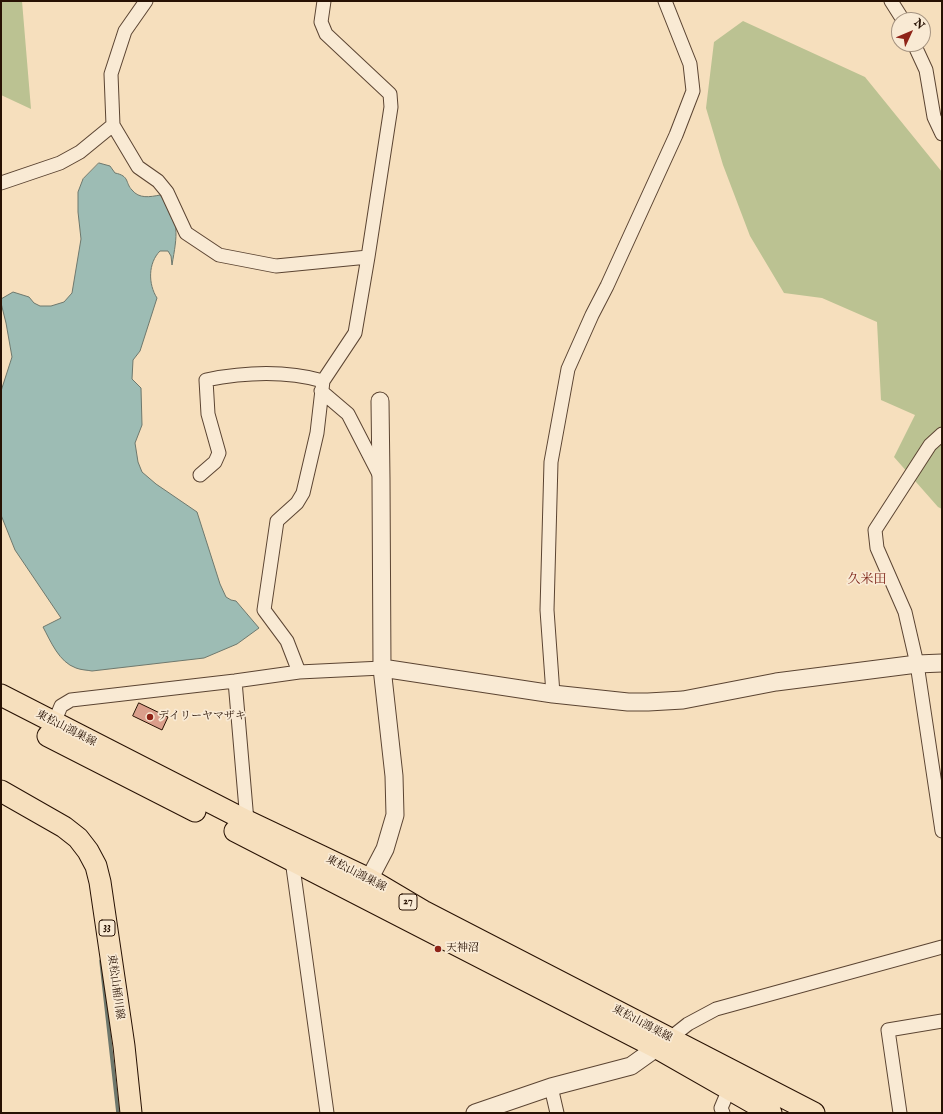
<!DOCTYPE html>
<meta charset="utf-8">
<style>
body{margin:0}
#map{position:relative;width:943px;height:1114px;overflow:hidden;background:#f6dfbd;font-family:"IM FELL English",serif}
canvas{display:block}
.frame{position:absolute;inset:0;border:2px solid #271103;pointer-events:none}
.north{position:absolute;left:891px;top:12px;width:40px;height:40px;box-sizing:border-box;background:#f9ead4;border:1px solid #a59380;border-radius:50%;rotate:46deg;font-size:11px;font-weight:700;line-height:16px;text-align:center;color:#271103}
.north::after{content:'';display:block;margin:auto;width:14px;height:18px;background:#8f2418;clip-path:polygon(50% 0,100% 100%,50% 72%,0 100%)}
</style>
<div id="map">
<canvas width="943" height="1114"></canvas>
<div class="frame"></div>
<div class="north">N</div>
</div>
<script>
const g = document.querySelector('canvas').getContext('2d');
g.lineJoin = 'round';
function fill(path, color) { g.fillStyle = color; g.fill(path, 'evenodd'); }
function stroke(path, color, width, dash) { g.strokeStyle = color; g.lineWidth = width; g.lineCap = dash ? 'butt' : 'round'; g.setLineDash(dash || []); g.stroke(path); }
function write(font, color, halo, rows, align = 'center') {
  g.font = font + ' "IM FELL English","Noto Serif JP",serif'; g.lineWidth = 3.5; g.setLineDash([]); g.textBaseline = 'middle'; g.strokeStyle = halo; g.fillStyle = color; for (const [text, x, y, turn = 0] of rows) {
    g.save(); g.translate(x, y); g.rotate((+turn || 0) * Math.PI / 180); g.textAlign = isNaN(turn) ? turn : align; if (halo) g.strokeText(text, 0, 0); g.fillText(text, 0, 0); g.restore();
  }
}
const green = new Path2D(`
 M 1,1 L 22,1 L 31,109 L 1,95 Z
 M 743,21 L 865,77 L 942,172 L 942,509 L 938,507 L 894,457 L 915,415 L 881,400 L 877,322 L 822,298 L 784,293 L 750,236 L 723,165 L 706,108 L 714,42 Z`);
const water = new Path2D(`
 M 99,163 L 110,166 L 115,173 C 130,176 125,183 132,190 C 139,199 150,197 160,195 C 181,221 177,235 172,265 L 171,256 L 168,251 L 160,251 C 148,263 148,284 157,298 L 140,351 L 133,360 L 132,379 L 141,388 L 142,425 L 135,443 L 138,462 L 142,472 L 156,484 L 197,512 L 220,584 L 226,597 L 231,600 L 236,601 L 259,628 L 237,644 L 204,658 L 92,671 C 87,670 81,670 76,668 C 59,662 51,642 43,627 L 61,618 L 15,550 L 1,515 L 1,391 L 12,357 L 6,323 L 1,303 L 1,299 L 13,292 L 29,297 L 34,303 L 40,306 L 51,306 L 64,302 L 72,293 L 81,239 L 78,212 L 78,192 L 83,179 Z`);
const stream = new Path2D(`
 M 101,961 L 118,1113`);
const building = new Path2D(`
 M 139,703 L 168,717 L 162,730 L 133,716 Z`);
const minor = new Path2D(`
 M 146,1 L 125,31 L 111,74 L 113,125 L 138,167 L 158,181 L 167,192 L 186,233 L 219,255 L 276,266 L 368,257
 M 891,1 L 903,20
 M 914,44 L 926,70 L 934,117 L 942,134
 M 1,183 L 60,163 L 80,152 L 113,125
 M 321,391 L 348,414 L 381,478
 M 942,434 L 930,445 L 875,530 L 877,548 L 905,612 L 917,664 L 942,831
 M 200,475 L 215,462 L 219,453 L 208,414 L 206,380 C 246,372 284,370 323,381
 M 299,672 L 287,641 L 264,610 L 277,521 L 297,503 L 303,493 L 317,433 L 323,381 L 355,333 L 368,257 L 391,107 L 390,94 L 326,34 L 321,22 L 324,1
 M 235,681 L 247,821
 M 553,694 L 547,610 L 551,462 L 568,369 L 592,315 L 607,286 L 676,135 L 693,91 L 690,64 L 665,1
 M 54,723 L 61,706 L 71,700 L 235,681 L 299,672 L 382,668
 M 292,860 L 327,1113
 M 669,1039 L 688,1024 L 716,1009 L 942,947
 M 551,1087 L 557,1113
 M 723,1113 L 721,1108 L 729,1089
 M 900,1113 L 888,1030 L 942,1021`);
const tertiary = new Path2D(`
 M 382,668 L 553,694 L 628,702 L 648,702 L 683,700 L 776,682 L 917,664 L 942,663
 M 364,889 L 385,849 L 395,815 L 394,776 L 382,668 L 381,479 L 380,401
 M 475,1113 L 551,1087 L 631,1066 L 666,1041`);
const primary = new Path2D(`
 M 1,695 L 247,821 L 369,879 L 423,911 L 814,1113
 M 48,736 L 195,811
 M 1,791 L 64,827 L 78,838 L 88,851 L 96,866 L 100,882 L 124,1046 L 131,1113
 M 235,831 L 657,1048 L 771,1113`);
const markers = [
 [150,717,4,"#8f2418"],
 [438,949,4,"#8f2418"]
];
const shields = [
 [408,902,18],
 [107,928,16]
];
const shieldNames = [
 ["27",408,902],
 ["33",107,928]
];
const poiNames = [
 ["デイリーヤマザキ",158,717],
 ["天神沼",446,949]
];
const streetNames = [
 ["東松山鴻巣線",66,729,27],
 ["東松山鴻巣線",356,874,27],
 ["東松山桶川線",115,987,82],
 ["東松山鴻巣線",642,1024,28]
];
const quarterNames = [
 ["久米田",867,580]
];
fill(green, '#bbc292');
fill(water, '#9dbcb4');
stroke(water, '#6e786d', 1);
stroke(stream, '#6e786d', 3.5);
fill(building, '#da9e8b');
stroke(building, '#271103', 1);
stroke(minor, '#5b4432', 15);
stroke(tertiary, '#5b4432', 19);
stroke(primary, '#271103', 23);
stroke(minor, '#f9ead4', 13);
stroke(tertiary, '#f9ead4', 17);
stroke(primary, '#f6dfbd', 21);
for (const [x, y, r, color] of markers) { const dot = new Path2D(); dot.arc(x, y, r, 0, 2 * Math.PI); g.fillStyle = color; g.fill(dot); stroke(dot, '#f9ead4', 1.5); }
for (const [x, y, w] of shields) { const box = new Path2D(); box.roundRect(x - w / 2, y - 8, w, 16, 3); g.fillStyle = '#f9ead4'; g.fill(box); stroke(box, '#271103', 1); }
write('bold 10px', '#271103', null, shieldNames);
write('11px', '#271103', '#f9ead4', poiNames, 'left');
write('11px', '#271103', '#f9ead4', streetNames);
write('13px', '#7a1f14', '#f9ead4', quarterNames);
</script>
